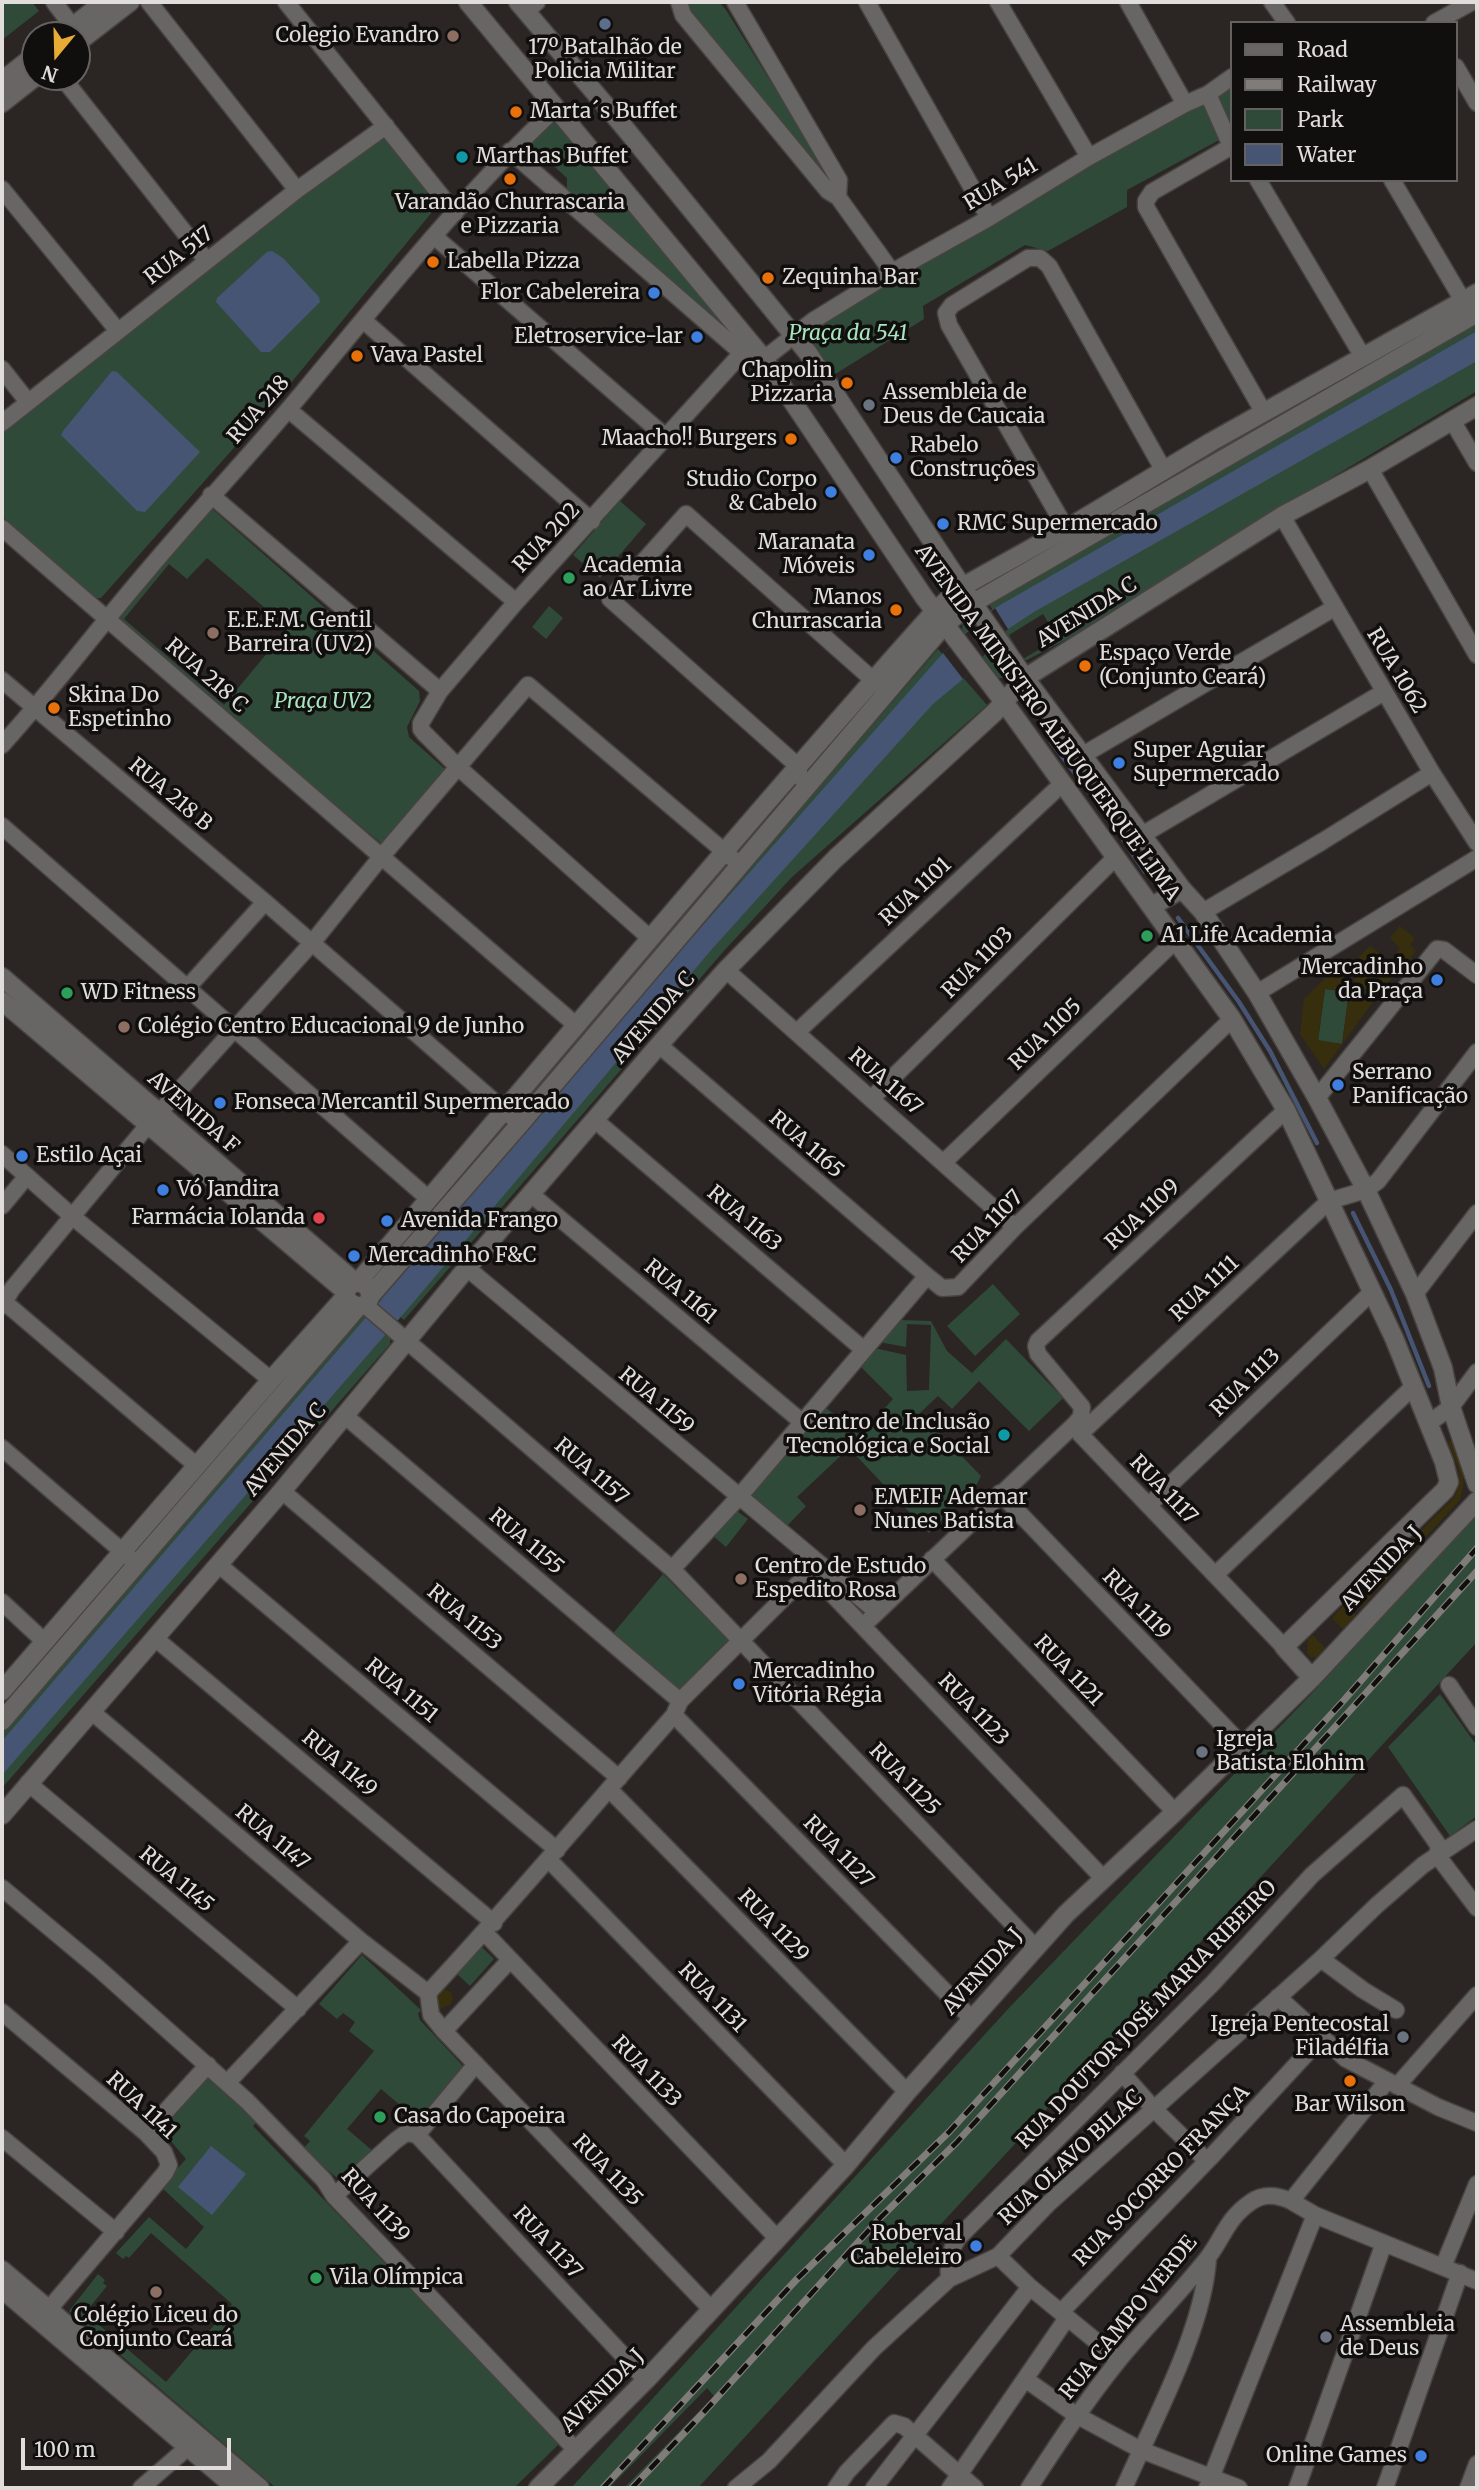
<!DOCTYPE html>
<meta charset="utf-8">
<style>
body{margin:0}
#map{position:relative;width:1479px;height:2490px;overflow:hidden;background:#2b2623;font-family:Merriweather,serif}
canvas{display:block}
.frame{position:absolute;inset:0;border:4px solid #e0dddb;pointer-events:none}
.legend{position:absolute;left:1230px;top:21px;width:228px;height:161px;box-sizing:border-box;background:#110f0e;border:2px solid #646160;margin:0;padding:9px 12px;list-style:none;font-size:21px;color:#e0dddb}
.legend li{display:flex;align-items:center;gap:14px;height:35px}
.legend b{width:35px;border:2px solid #646160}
.north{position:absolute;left:21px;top:21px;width:70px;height:70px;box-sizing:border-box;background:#110f0e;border:2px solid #646160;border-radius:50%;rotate:199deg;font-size:19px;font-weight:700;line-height:28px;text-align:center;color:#e0dddb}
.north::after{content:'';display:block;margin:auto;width:24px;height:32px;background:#e6ac36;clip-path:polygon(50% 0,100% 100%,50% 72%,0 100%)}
.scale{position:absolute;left:21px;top:2438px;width:210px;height:32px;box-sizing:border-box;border:4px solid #e0dddb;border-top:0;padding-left:9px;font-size:21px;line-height:24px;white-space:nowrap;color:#e0dddb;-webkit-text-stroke:5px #110f0e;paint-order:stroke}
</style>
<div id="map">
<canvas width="1479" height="2490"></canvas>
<div class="frame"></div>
<ul class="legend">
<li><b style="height:9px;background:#686664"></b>Road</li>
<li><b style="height:9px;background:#807c79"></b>Railway</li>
<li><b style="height:19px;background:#2f4a39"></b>Park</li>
<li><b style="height:19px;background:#455573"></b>Water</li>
</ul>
<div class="north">N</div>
<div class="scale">100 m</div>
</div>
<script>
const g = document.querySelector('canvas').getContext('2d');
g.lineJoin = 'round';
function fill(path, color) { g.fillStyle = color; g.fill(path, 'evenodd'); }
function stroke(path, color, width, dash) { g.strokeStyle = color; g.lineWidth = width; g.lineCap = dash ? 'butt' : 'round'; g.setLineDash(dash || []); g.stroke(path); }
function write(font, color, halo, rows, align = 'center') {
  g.font = font + ' Merriweather,serif'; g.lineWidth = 7; g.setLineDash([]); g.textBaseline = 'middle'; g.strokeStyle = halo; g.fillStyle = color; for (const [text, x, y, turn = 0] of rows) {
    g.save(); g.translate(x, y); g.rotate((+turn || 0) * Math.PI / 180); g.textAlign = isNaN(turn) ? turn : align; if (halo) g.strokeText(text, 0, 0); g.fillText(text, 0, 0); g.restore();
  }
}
const green = new Path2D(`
 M 2,2 L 32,2 L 39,11 L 2,40 Z
 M 680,2 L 719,2 L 726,10 L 844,199 Z
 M 1232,81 L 1232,133 L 1127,190 L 1127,207 L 1048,251 L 1025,245 L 923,306 L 924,319 L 832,376 L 804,336 L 810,323 Z
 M 551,119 L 577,146 L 717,317 L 713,319 L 567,192 L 567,178 L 536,150 L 525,151 L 520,146 Z
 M 379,140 L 387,140 L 432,197 L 433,211 L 285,390 L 101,598 L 93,598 L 2,516 L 2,427 L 279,207 Z
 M 1477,320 L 1477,391 L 1262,519 L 1086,629 L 1027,660 L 1021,659 L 988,602 ZM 1043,614 L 1058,638 L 1023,659 L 1009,635 Z
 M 620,501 L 646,524 L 600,578 L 573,555 Z
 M 210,507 L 419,691 L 420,701 L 407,727 L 409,737 L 445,769 L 446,775 L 386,842 L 381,843 L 114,622 ZM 207,558 L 288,628 L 224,705 L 124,619 L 169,564 L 187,579 Z
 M 549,606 L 563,618 L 546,639 L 532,627 Z
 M 970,618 L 1008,671 L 1007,678 L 998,678 L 962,630 L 963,620 Z
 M 938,649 L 987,705 L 792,877 L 723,952 L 404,1320 L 379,1298 Z
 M 1325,989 L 1349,992 L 1342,1044 L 1318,1041 Z
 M 993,1284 L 1020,1314 L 975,1356 L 947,1326 Z
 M 364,1314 L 391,1334 L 390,1344 L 2,1788 L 2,1726 L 354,1315 Z
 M 899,1320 L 931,1321 L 947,1351 L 972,1373 L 1006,1339 L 1063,1398 L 1029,1431 L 979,1381 L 952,1409 L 938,1396 L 920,1413 L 981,1476 L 977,1484 L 929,1533 L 849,1448 L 797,1497 L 806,1506 L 787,1526 L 751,1494 L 825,1407 L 860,1435 L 893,1399 L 859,1365 L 874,1348 L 906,1355 L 907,1391 L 929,1390 L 931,1325 L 907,1324 L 906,1347 L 879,1342 Z
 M 734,1509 L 748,1519 L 726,1547 L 712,1535 Z
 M 1477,1514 L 1477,1642 L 698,2488 L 624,2488 L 714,2396 L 707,2388 L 609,2488 L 571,2488 L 1008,2009 L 1318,1687 Z
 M 663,1574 L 728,1640 L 675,1694 L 610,1637 Z
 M 1440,1694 L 1477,1746 L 1477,1816 L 1450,1836 L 1388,1747 Z
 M 481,1946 L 494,1959 L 470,1986 L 457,1974 Z
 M 362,1955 L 421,2010 L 418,2014 L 420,2020 L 462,2065 L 463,2072 L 419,2121 L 381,2089 L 347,2129 L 373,2151 L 343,2183 L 303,2149 L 310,2141 L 304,2136 L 374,2051 L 349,2031 L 355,2022 L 343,2013 L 337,2019 L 319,2004 Z
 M 204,2074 L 258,2121 L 253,2126 L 559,2444 L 514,2488 L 276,2488 L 69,2311 L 98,2274 L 105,2280 L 103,2283 L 107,2286 L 85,2313 L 166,2382 L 232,2304 L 151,2233 L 129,2258 L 126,2256 L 123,2259 L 116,2253 L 149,2217 L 186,2249 L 204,2227 L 161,2187 L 186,2159 L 158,2126 Z`);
const sand = new Path2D(`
 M 1400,926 L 1415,938 L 1410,945 L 1416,950 L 1406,966 L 1393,957 L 1400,948 L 1390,938 Z
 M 1370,946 L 1381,954 L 1368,970 L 1372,983 L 1366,990 L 1354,981 L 1357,972 L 1350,965 Z
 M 1386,959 L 1393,965 L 1390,969 L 1395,974 L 1377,997 L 1374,995 L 1380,985 L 1376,973 Z
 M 1334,970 L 1373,1002 L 1324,1069 L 1300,1034 L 1304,999 ZM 1325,989 L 1349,992 L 1342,1044 L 1318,1040 Z
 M 1453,1439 C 1461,1462 1469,1478 1459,1501 L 1395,1570 L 1388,1563 L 1454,1498 C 1466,1476 1456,1463 1448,1442 Z
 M 1383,1569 L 1390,1576 L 1377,1590 L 1369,1582 Z
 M 1364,1586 L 1373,1595 L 1360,1609 L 1350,1600 Z
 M 1345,1604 L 1356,1615 L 1343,1629 L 1332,1618 Z
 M 1313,1635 L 1325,1648 L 1317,1657 L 1310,1657 L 1307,1653 L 1308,1639 Z
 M 444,1989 L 451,1992 L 453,1999 L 450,2005 L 443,2007 L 439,2012 L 436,2007 L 436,1996 Z`);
const water = new Path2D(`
 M 272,251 L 283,258 L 319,297 L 320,302 L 270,352 L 261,352 L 216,302 L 217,298 L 267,252 Z
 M 1477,331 L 1477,361 L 1034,612 L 1008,629 L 963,679 L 933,704 L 712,949 L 406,1311 L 2,1775 L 2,1741 L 697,932 L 943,653 L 988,612 Z
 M 112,371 L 117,372 L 200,452 L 145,512 L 137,511 L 61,435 L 63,431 Z
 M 211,2146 L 246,2174 L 212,2215 L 178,2187 Z`);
const pier = new Path2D(`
 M 995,608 L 1008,629 L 963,679 L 943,653 Z`);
const stream = new Path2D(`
 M 1051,742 L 1103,810 L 1145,872
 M 1178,918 L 1239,1002 L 1270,1051 L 1317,1143
 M 1353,1213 L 1391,1290 L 1429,1386`);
const minor = new Path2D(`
 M 54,2 L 73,27
 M 149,2 L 297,190
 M 286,2 L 455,213
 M 679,2 L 683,15 L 828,191 L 838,197 L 892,272
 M 735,2 L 839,180 L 838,197
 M 867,2 L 989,218
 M 998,2 L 1089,157
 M 1128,2 L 1185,104
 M 1272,2 L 1287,23
 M 526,11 L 537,2
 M 1434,23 L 1472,2
 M 1456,67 L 1477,103
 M 62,77 L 207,261
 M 1208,94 L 1231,146
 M 1232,146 L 1152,192 L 1146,201 L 1146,207 L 1264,413
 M 510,151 L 742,353
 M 1258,180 L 1363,357
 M 1392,180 L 1469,311
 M 2,189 L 118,331
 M 435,237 L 667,438
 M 363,320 L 592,521
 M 764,359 L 814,320 L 892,272 L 989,218 L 1089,157 L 1185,104 L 1208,94 L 1232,77
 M 2,369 L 28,402
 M 289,410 L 516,602
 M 1453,422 L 1477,463
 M 2,423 L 297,190 L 386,126
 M 1370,469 L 1477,655
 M 211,495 L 440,691
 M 1282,516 L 1432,773 L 1477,843
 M 2,528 L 577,1026
 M 1072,539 L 949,325 L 946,313 L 952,305 L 1028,258 L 1040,258 L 1049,266 L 1164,471
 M 2,680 L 265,902 L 520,1124
 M 2,745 C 53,689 98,628 148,570 C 200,508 257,448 308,386 C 387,291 465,193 556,108
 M 1083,755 L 1334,608
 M 801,778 L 799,775 L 799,767 L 610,599 L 686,514 L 881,687
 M 2,826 L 429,1199
 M 1142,835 L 1384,692
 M 1203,912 L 1323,841 L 1432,773
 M 651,939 L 459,768 L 424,733 L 421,729 L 421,723 L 440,691 L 516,602 L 742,353 L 754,346
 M 726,970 L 1015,1227
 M 188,987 L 265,902
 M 1257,993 L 1477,858
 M 797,1032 L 1063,783
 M 659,1045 L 927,1276
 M 1317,1098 L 1437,949 L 1444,950 L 1477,975
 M 871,1099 L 1115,858
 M 596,1121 L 864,1350
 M 2,1154 L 73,1217 L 271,1380
 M 944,1162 L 1177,939
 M 532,1195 L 802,1422
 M 2,1206 L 27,1176
 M 467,1268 L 876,1611
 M 1415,1294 L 1477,1213
 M 2,1300 L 197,1466
 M 365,1305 L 672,1569 L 1036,1948
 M 2,1306 L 12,1289 L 148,1125 L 312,943 L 381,857 L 528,685 L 739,864
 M 344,1415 L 680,1701
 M 1429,1423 L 1451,1407 L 1477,1372
 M 1080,1434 L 1329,1201 L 1366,1190 L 1378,1181 L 1477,1052
 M 2,1448 L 137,1564
 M 282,1491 L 619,1778
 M 1000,1493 L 1243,1746
 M 1149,1505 L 1372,1292
 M 932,1559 L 1175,1812
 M 219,1565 L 557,1850
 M 672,1569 L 738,1498 L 927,1276 L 942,1288 L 958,1287 L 1015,1227 L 1232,1019
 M 811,1572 L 1103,1878
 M 1215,1575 L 1414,1386
 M 2,1602 L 45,1642
 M 870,1619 L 1075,1424
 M 156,1639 L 494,1923
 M 1284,1647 L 1080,1434 L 1075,1424 L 1081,1417 L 1082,1407 L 1038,1354 L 1036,1346 L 1038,1341 L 1286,1110
 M 1449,1685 L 1477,1727
 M 92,1712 L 361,1941 L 428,1993
 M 674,1715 L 972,2019
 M 28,1783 L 298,2009
 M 610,1790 L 907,2092
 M 549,1860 L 846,2165
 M 2,1888 L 99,1969 L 247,2101 L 324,2180 L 334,2196 L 576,2450
 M 485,1933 L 778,2239
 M 1321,1959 L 1363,1990 L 1396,2010
 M 428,1993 C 513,1902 592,1807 674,1715 L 680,1701 L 818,1564
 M 428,1993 L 431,2015 L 444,2031 L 712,2310
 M 1278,1997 L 1346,2059 L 1438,2107 L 1477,2123
 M 2,2012 L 146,2133 L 164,2152 L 169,2165 L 165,2173 L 49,2309
 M 444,2031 L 510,1960
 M 1122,2073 L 1154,2109 L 1207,2161
 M 227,2083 L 361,1941
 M 1397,2086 L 1477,1995
 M 146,2133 L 208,2065
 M 417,2135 L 646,2380
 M 2,2138 L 116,2232
 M 334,2196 L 395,2141 L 406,2133 L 417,2135 L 476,2064
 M 1291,2201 L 1315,2215 L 1477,2281
 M 998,2256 L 1030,2287 L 1119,2360
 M 1443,2267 L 1477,2184
 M 949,2279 C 948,2261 949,2251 959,2237 L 1213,1983 L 1312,1875 L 1403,1795 L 1439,1846 L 1437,1855 L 1477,1908
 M 1061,2312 L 1210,2158 L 1321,2038
 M 1025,2379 L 1076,2415 L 1141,2450 L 1239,2488
 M 141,2488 L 187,2448
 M 736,2488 L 769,2461 L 874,2348 L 949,2279 L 998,2256 L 1049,2203 L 1321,1959 L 1377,1905 L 1423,1865 L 1477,1829
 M 836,2488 L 847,2472 L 894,2423 L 904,2426 L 975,2488
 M 874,2488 L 1030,2287
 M 950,2488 L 1067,2318
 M 1029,2488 C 1057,2445 1085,2402 1118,2361 C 1146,2327 1178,2295 1206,2260 C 1223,2239 1226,2219 1251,2202 C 1264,2193 1277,2195 1291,2201 L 1387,2081
 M 1124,2488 C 1153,2422 1204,2329 1208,2258
 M 1207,2488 L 1315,2215
 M 1297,2488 L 1384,2243
 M 1385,2488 L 1460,2273
 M 1468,2488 L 1477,2464`);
const tertiary = new Path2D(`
 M 468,2 L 764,359 L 924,597 L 1004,702 L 1232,1019 L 1286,1110 L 1394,1338 L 1444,1462 L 1449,1482 L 1445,1490 L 1284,1647 L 1312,1678
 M 518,2 L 624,127 L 808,353 L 979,612 L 1025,678 L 1182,889 L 1203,912 L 1257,993 L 1317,1098 L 1366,1190 L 1415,1294 L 1443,1368 L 1451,1407 L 1477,1484
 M 62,35 L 104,2
 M 77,43 L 130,2
 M 2,81 L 35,55
 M 2,103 L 35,77
 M 1152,906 L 1182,889
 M 2,977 L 355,1282
 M 2,1001 L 346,1292
 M 358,1282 L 367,1286 L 371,1295 L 367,1304 L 358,1307 L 347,1301 C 344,1291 348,1284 358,1282 C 550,1058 738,831 935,611 L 962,587 L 1066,529 L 1211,442 L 1477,293
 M 371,1295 L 520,1124 L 945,624 L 973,603 L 1477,313
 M 2,1691 L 271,1380 L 346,1296
 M 2,1721 L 358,1307
 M 2,1815 L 282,1491 L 467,1268 L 659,1045 L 726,970 L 836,858 L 995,712 L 1025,678 L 1282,516 L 1370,469 L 1477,406
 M 2,2270 L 260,2488
 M 2,2289 L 236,2488
 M 538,2488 L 646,2380 L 846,2165 L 907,2092 L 1066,1914 L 1175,1812 L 1312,1678 L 1477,1501`);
const rail = new Path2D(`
 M 603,2488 L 797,2279 L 949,2132 L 1345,1699 L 1477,1548
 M 632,2488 L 704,2412 L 878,2220 L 957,2142 L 1477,1571`);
const markers = [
 [605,24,7,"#5c6f8a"],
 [453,36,7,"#8d6e63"],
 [516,112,7,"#e8710a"],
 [462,157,7,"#0f9aa8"],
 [510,179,7,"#e8710a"],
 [433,262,7,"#e8710a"],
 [768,278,7,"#e8710a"],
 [654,293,7,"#3f7fe0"],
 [697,337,7,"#3f7fe0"],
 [357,356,7,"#e8710a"],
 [847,383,7,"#e8710a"],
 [869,405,7,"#6b7280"],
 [791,439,7,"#e8710a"],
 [896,458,7,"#3f7fe0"],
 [831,492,7,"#3f7fe0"],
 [943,524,7,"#3f7fe0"],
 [869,555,7,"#3f7fe0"],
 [569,578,7,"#2e9e5b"],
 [896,610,7,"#e8710a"],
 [213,633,7,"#8d6e63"],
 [1085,666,7,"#e8710a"],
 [54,708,7,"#e8710a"],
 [1119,763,7,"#3f7fe0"],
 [1147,936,7,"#2e9e5b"],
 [1437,980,7,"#3f7fe0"],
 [67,993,7,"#2e9e5b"],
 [124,1027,7,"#8d6e63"],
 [1338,1085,7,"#3f7fe0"],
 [220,1103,7,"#3f7fe0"],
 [22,1156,7,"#3f7fe0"],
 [163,1190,7,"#3f7fe0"],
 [319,1218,7,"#e0444e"],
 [387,1221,7,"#3f7fe0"],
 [354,1256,7,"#3f7fe0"],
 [1004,1435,7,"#0f9aa8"],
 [860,1510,7,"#8d6e63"],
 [741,1579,7,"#8d6e63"],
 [739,1684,7,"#3f7fe0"],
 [1202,1752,7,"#6b7280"],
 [1403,2037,7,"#6b7280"],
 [1350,2081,7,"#e8710a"],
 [380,2117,7,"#2e9e5b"],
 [976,2246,7,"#3f7fe0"],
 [316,2278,7,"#2e9e5b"],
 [156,2292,7,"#8d6e63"],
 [1326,2337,7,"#6b7280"],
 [1421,2456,7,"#3f7fe0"]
];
const poiNames = [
 ["Colegio Evandro",439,36,"right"],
 ["17º Batalhão de",605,48,"center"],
 ["Policia Militar",605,72,"center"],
 ["Marta´s Buffet",530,112],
 ["Marthas Buffet",476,157],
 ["Varandão Churrascaria",510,203,"center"],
 ["e Pizzaria",510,227,"center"],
 ["Labella Pizza",447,262],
 ["Zequinha Bar",782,278],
 ["Flor Cabelereira",640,293,"right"],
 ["Eletroservice-lar",683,337,"right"],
 ["Vava Pastel",371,356],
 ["Chapolin",833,371,"right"],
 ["Pizzaria",833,395,"right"],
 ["Assembleia de",883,393],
 ["Deus de Caucaia",883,417],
 ["Maacho!! Burgers",777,439,"right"],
 ["Rabelo",910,446],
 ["Construções",910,470],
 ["Studio Corpo",817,480,"right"],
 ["& Cabelo",817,504,"right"],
 ["RMC Supermercado",957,524],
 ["Maranata",855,543,"right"],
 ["Móveis",855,567,"right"],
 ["Academia",583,566],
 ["ao Ar Livre",583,590],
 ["Manos",882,598,"right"],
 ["Churrascaria",882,622,"right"],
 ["E.E.F.M. Gentil",227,621],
 ["Barreira (UV2)",227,645],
 ["Espaço Verde",1099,654],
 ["(Conjunto Ceará)",1099,678],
 ["Skina Do",68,696],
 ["Espetinho",68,720],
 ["Super Aguiar",1133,751],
 ["Supermercado",1133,775],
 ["A1 Life Academia",1161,936],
 ["Mercadinho",1423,968,"right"],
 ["da Praça",1423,992,"right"],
 ["WD Fitness",81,993],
 ["Colégio Centro Educacional 9 de Junho",138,1027],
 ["Serrano",1352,1073],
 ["Panificação",1352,1097],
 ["Fonseca Mercantil Supermercado",234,1103],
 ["Estilo Açai",36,1156],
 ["Vó Jandira",177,1190],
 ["Farmácia Iolanda",305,1218,"right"],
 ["Avenida Frango",401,1221],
 ["Mercadinho F&C",368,1256],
 ["Centro de Inclusão",990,1423,"right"],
 ["Tecnológica e Social",990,1447,"right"],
 ["EMEIF Ademar",874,1498],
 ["Nunes Batista",874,1522],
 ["Centro de Estudo",755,1567],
 ["Espedito Rosa",755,1591],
 ["Mercadinho",753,1672],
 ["Vitória Régia",753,1696],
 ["Igreja",1216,1740],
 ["Batista Elohim",1216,1764],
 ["Igreja Pentecostal",1389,2025,"right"],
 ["Filadélfia",1389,2049,"right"],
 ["Bar Wilson",1350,2105,"center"],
 ["Casa do Capoeira",394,2117],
 ["Roberval",962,2234,"right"],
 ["Cabeleleiro",962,2258,"right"],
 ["Vila Olímpica",330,2278],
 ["Colégio Liceu do",156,2316,"center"],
 ["Conjunto Ceará",156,2340,"center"],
 ["Assembleia",1340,2325],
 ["de Deus",1340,2349],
 ["Online Games",1407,2456,"right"]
];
const streetNames = [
 ["RUA 541",1001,185,-31],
 ["RUA 517",179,256,-38],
 ["RUA 218",259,410,-49],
 ["RUA 202",547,538,-47],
 ["AVENIDA C",1087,613,-32],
 ["RUA 1062",1396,671,59],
 ["RUA 218 C",206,676,41],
 ["AVENIDA MINISTRO ALBUQUERQUE LIMA",1047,723,54],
 ["RUA 218 B",170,795,40],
 ["RUA 1101",916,892,-43],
 ["RUA 1103",978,963,-45],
 ["AVENIDA C",654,1018,-49],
 ["RUA 1105",1046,1035,-44],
 ["RUA 1167",885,1082,41],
 ["AVENIDA F",193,1113,41],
 ["RUA 1165",806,1145,41],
 ["RUA 1109",1143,1215,-43],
 ["RUA 1163",744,1219,40],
 ["RUA 1107",988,1227,-46],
 ["RUA 1111",1205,1289,-43],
 ["RUA 1161",680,1292,40],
 ["RUA 1113",1246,1383,-44],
 ["RUA 1159",656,1401,40],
 ["AVENIDA C",286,1450,-50],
 ["RUA 1157",591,1472,41],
 ["RUA 1117",1163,1490,46],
 ["RUA 1155",526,1542,40],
 ["AVENIDA J",1382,1569,-47],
 ["RUA 1119",1136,1605,46],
 ["RUA 1153",464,1618,40],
 ["RUA 1121",1068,1671,46],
 ["RUA 1151",401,1691,40],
 ["RUA 1123",973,1710,46],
 ["RUA 1149",339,1764,40],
 ["RUA 1125",904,1780,46],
 ["RUA 1147",272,1838,40],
 ["RUA 1127",838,1852,46],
 ["RUA 1145",176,1880,40],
 ["RUA 1129",773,1926,46],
 ["AVENIDA J",983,1972,-48],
 ["RUA 1131",712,1998,46],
 ["RUA DOUTOR JOSÉ MARIA RIBEIRO",1147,2015,-46],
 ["RUA 1133",646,2072,46],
 ["RUA 1141",141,2106,43],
 ["RUA OLAVO BILAC",1071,2158,-43],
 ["RUA 1135",607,2171,46],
 ["RUA SOCORRO FRANÇA",1162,2176,-46],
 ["RUA 1139",375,2206,48],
 ["RUA 1137",547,2243,47],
 ["RUA CAMPO VERDE",1129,2318,-51],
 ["AVENIDA J",603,2391,-45]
];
const parkNames = [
 ["Praça da 541",848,334],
 ["Praça UV2",323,702]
];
fill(green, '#2f4a39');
fill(sand, '#362e0d');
fill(water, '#455573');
fill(pier, '#2b2623');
stroke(stream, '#455573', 4.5);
stroke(minor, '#484340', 19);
stroke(tertiary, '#484340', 21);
stroke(minor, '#686664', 16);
stroke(tertiary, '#686664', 18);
stroke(rail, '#807c79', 7);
stroke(rail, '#110f0e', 4.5, [13]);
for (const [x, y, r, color] of markers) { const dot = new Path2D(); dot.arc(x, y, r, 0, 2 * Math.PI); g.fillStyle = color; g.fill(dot); stroke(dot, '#110f0e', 2.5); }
write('21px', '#e0dddb', '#110f0e', poiNames, 'left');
write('21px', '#e0dddb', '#110f0e', streetNames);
write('italic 21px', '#a6e5be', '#110f0e', parkNames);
</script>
